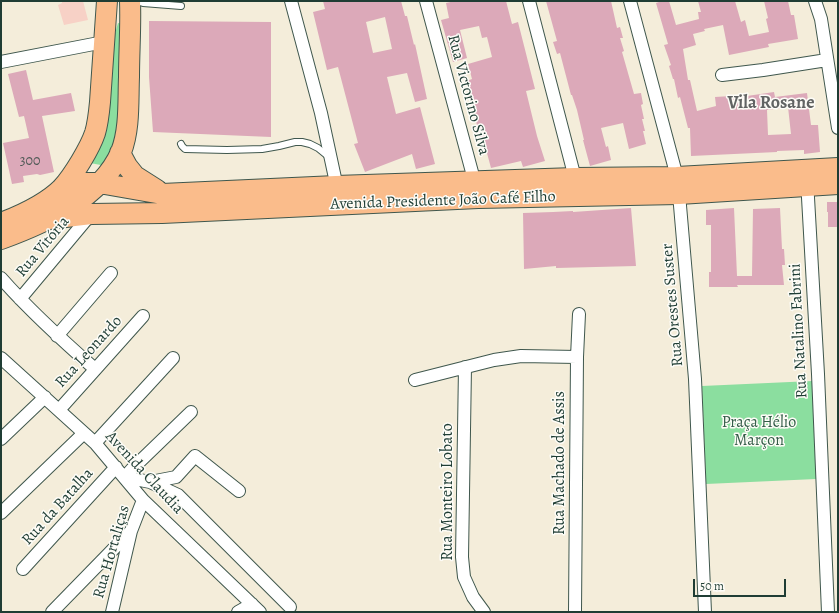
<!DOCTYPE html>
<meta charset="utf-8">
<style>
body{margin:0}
#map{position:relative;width:839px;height:613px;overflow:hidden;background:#f4edda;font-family:Alegreya,serif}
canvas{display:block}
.frame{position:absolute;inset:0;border:2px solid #1f3d34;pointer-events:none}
.scale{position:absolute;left:693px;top:579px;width:93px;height:18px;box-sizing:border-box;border:2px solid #1f3d34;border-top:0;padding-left:5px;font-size:12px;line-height:14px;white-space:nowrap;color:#1f3d34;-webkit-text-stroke:3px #fdfcf7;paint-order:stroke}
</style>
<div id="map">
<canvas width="839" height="613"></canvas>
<div class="frame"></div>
<div class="scale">50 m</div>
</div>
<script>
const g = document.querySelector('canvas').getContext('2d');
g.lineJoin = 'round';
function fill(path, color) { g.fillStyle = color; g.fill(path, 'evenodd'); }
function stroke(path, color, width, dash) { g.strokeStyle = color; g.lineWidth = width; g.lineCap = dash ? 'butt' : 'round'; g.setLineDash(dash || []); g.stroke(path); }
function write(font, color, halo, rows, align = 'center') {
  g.font = font + ' Alegreya,serif'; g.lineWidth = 3; g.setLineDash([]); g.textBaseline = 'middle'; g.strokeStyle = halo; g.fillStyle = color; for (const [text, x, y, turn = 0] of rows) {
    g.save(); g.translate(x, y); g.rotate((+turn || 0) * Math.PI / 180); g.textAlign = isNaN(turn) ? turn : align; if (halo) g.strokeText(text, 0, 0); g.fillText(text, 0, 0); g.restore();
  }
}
const built = new Path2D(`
 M 62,1 L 83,1 L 88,20 L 64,25 L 58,5 L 62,3 Z`);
const green = new Path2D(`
 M 118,23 L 123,24 L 121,136 L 106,166 L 90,163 L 114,37 Z
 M 812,381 L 816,479 L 706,484 L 702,386 Z`);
const building = new Path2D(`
 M 323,1 L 401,1 L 405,16 L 407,16 L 414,45 L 415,44 L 427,99 L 415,102 L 407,73 L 387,77 L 396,114 L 420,107 L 435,164 L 416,169 L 412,154 L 365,172 L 354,144 L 358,143 L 338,67 L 327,70 L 313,12 L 325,9 ZM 385,17 L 392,49 L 373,53 L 366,22 Z
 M 455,1 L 506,1 L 512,24 L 518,22 L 535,89 L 526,91 L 537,136 L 545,161 L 523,167 L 521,161 L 491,168 L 484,142 L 481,143 L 467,81 L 472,79 L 468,64 L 492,57 L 487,37 L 482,38 L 479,26 L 460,30 L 467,58 L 453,62 L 441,20 L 449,18 L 446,3 Z
 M 546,1 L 611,1 L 617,28 L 620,27 L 623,38 L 620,38 L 624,51 L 622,52 L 634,94 L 641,93 L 643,104 L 641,105 L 644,119 L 642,119 L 645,131 L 643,131 L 646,144 L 629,149 L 623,123 L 601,128 L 606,147 L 608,146 L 611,160 L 590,166 L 583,140 L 584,140 L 577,110 L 572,95 L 571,95 L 560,53 L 557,54 L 553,42 L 557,41 Z
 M 662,1 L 669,1 L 676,25 L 699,19 L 698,12 L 701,12 L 698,1 L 735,1 L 741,22 L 745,20 L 749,36 L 769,32 L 766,19 L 768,18 L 764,1 L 788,1 L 791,15 L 794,15 L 798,39 L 768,44 L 769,47 L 729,55 L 723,25 L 704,29 L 705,31 L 693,34 L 696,45 L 683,49 L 688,80 L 690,80 L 697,111 L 716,106 L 715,97 L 747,95 L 747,96 L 774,92 L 775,97 L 807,93 L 811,125 L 818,125 L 820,152 L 804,154 L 804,150 L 777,151 L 777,152 L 691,156 L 690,128 L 688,128 L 680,97 L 678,98 L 674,79 L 673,79 L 669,66 L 671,65 L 664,45 L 668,44 L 656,3 ZM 788,107 L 791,134 L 768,135 L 767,110 Z
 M 149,21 L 271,22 L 271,137 L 153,132 L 149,77 Z
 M 26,70 L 33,100 L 71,93 L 75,111 L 42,116 L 54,172 L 40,175 L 37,174 L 23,176 L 24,182 L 12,184 L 3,143 L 29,138 L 24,116 L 19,117 L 8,74 Z
 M 827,202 L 838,202 L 838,227 L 828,227 L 828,212 L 827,212 Z
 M 631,208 L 636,266 L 556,268 L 556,266 L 524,269 L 523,213 L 553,212 L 573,211 L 573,212 Z
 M 734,208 L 737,276 L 752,276 L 753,209 L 780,208 L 782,249 L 784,249 L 785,265 L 782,265 L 784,285 L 737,285 L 738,287 L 709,287 L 709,272 L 711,272 L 711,225 L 706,225 L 706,210 Z`);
const service = new Path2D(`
 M 137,1 L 143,3 L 181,6
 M 181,144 L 182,146 L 185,149 L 227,150 L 262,149 L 279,146 L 295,142 L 302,142 L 310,144 L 318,148 L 329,157`);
const minor = new Path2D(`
 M 291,1 L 321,113 L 338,192
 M 426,1 L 476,187
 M 529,1 L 575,178
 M 630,1 L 677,177 L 679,194 L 695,379 L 705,612
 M 815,1 L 821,19 L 838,128
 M 1,62 L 104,42
 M 722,75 L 763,70 L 827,60
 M 807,180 L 818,374 L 828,612
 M 1,278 C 30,311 62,340 95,369
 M 20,299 L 91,214
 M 57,336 L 111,273
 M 1,358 L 95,443 L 143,500 L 260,612
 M 465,367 L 462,557 L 464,577 L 473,597 L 484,612
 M 415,380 L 494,360 L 521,356 L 577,357
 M 59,410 L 143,316
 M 191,412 L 132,469 L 125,477 L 150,482 L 178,495 L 290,607
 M 1,439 L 45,397
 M 95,443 L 173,358
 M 150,482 L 176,477 L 195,456 L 239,491
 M 1,513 L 84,433
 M 23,569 L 116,467
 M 52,612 L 130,532
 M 112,612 L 131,531 L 143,500
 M 238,612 L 252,604
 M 575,612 L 577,357 L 579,314`);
const primary = new Path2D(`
 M 120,153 L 127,166 L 135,176 L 157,190
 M 62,188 L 81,183 L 99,183 L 162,194 L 336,186 L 575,178 L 677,177 L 838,168
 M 49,219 L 91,214 L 162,213 L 478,198 L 679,194 L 838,184
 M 1,223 C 22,215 46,204 62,188 C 73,176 90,148 95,133 C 98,123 99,113 100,102 L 107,1
 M 1,239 C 45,223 101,198 121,152 C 130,129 128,101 129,77 C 129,52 131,26 130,1`);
const numberNames = [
 ["300",30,162]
];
const streetNames = [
 ["Rua Victorino Silva",468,95,75],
 ["Avenida Presidente João Café Filho",443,201,-2],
 ["Rua Vitória",43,247,-50],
 ["Rua Orestes Suster",673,305,-95],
 ["Rua Natalino Fabrini",799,331,-93],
 ["Rua Leonardo",89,352,-48],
 ["Rua Machado de Assis",560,463,-90],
 ["Avenida Claudia",144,473,47],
 ["Rua Monteiro Lobato",448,492,-90],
 ["Rua da Batalha",58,507,-48],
 ["Rua Hortaliças",112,552,-74]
];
const parkNames = [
 ["Praça Hélio",759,423],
 ["Marçon",759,441]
];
const quarterNames = [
 ["Vila Rosane",771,104]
];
fill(built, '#f7d1c6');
fill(green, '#8bde9f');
fill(building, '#dca9b9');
stroke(service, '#3f574d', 8);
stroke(minor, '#3f574d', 14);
stroke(primary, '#3f574d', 22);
stroke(service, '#fff', 6);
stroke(minor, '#fff', 12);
stroke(primary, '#fabc8b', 20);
write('14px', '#4e5855', null, numberNames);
write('16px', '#1f3d34', '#fdfcf7', streetNames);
write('16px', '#355d49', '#fdfcf7', parkNames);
write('bold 18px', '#616363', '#fdfcf7', quarterNames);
</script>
